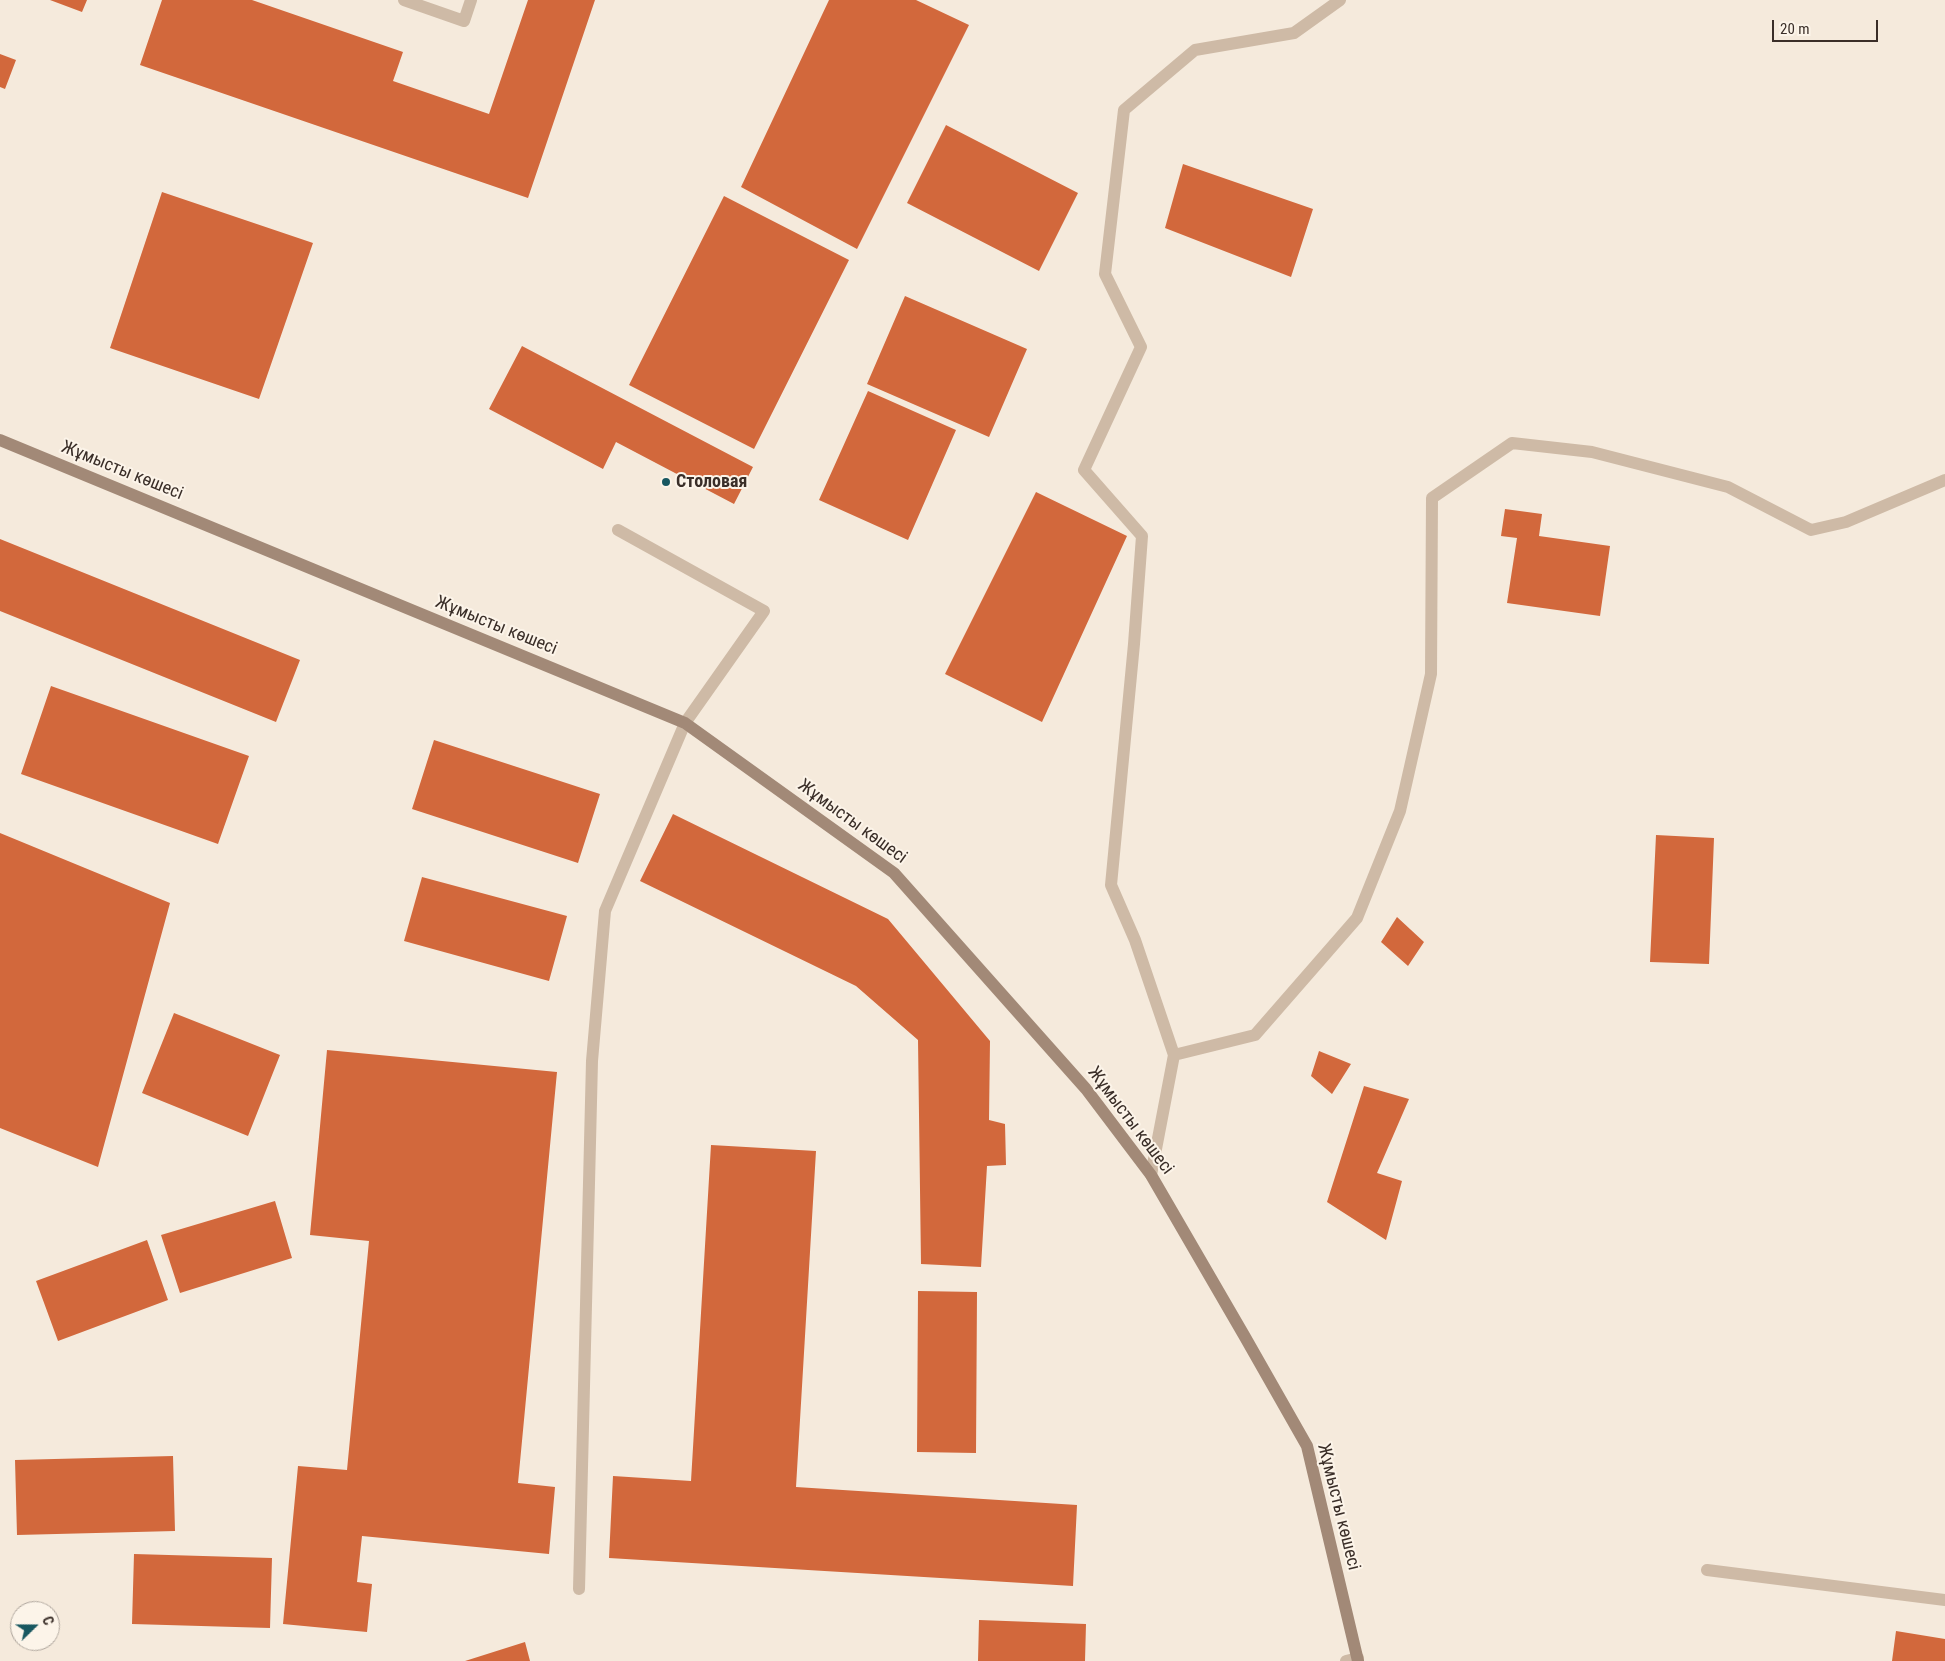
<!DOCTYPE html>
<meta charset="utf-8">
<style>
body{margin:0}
#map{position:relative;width:1945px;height:1661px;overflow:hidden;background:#f5eadc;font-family:"Roboto Condensed",sans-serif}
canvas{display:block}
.north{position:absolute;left:10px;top:1601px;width:50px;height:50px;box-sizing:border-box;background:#fcf4e9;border:1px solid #aea59c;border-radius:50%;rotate:68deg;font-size:14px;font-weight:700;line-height:20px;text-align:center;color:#3a2e28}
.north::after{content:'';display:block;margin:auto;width:18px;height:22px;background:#185760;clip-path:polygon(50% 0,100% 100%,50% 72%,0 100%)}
.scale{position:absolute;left:1772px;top:20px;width:106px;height:22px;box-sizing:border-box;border:2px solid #3a2e28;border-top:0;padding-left:6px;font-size:15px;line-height:18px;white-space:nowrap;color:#3a2e28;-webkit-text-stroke:4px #fcf4e9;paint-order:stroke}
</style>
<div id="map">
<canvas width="1945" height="1661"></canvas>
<div class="north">С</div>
<div class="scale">20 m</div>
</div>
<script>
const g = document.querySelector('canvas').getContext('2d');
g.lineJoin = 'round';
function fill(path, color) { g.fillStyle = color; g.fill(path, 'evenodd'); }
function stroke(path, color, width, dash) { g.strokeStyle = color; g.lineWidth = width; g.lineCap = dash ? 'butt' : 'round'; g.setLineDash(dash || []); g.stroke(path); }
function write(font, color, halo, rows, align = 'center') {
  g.font = font + ' "Roboto Condensed",sans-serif'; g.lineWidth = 4; g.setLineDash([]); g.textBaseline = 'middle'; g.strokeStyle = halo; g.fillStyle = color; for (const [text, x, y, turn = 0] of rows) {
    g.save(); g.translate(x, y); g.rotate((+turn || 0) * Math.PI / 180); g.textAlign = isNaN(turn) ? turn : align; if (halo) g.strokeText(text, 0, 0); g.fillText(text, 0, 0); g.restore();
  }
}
const building = new Path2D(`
 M 50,0 L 87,0 L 82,12 Z
 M 162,0 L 252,0 L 403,52 L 393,81 L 489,114 L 528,0 L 595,0 L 528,198 L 140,65 Z
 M 829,0 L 916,0 L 969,25 L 857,249 L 741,187 Z
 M 0,54 L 16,60 L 5,89 L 0,87 Z
 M 946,125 L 1078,193 L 1039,271 L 907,203 Z
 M 1183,164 L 1313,209 L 1291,277 L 1165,228 Z
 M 162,192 L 313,243 L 259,399 L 110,348 Z
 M 724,196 L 849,260 L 754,449 L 629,385 Z
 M 905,296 L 1027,349 L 989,437 L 867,384 Z
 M 522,346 L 753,467 L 734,504 L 616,442 L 603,469 L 489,409 Z
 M 868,391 L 956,430 L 908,540 L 819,500 Z
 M 1036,492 L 1127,536 L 1042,722 L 945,674 Z
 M 1505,509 L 1542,514 L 1539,536 L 1610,546 L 1600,616 L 1507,603 L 1517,538 L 1501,536 Z
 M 0,539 L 300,660 L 276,722 L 0,611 Z
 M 51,686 L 249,756 L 218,844 L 21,774 Z
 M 434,740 L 600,794 L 578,863 L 412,809 Z
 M 673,814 L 888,919 L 990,1041 L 989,1120 L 1005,1124 L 1006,1165 L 987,1166 L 981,1267 L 921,1264 L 918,1040 L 856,986 L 640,881 Z
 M 0,833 L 170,903 L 98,1167 L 0,1128 Z
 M 1656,835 L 1714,838 L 1709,964 L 1650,962 Z
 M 422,877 L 567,916 L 549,981 L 404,941 Z
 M 1397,917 L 1424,942 L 1408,966 L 1381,942 Z
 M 174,1013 L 280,1055 L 248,1136 L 142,1093 Z
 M 327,1050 L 557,1072 L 518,1483 L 555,1487 L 549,1554 L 362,1536 L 357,1582 L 372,1584 L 367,1632 L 283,1624 L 298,1466 L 347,1470 L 369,1241 L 310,1235 Z
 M 1319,1051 L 1351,1064 L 1332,1094 L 1311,1076 Z
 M 1364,1086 L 1409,1099 L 1377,1173 L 1402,1181 L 1386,1240 L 1327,1202 Z
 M 711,1145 L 816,1151 L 796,1487 L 1077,1505 L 1073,1586 L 609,1558 L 613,1476 L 691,1481 Z
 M 275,1201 L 292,1258 L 180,1293 L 161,1235 Z
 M 147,1240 L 168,1300 L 58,1341 L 36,1281 Z
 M 918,1291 L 977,1292 L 976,1453 L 917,1452 Z
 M 173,1456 L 175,1531 L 17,1535 L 15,1460 Z
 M 134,1554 L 272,1558 L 270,1628 L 132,1624 Z
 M 979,1620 L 1086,1624 L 1085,1661 L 978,1661 Z
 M 1896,1631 L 1945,1639 L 1945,1661 L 1892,1661 Z
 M 525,1642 L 530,1661 L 465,1661 Z`);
const service = new Path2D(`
 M 404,0 L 464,21 L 471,0
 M 1174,1055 L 1255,1035 L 1357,918 L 1400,811 L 1431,674 L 1432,498 L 1512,443 L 1592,452 L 1728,487 L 1811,530 L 1846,522 L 1945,480
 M 1151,1175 L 1174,1055 L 1135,940 L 1111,885 L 1134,644 L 1142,536 L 1084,470 L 1141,347 L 1105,274 L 1124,110 L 1195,50 L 1294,33 L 1340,0
 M 1707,1570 L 1945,1600
 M 579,1589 L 592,1061 L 605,911 L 685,723 L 764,611 L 618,530`);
const minor = new Path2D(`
 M 1346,1661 L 1358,1658`);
const secondary = new Path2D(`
 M 0,440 L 685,723 L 894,873 L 1086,1089 L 1151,1175 L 1245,1337 L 1307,1446 L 1358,1661`);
const markers = [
 [666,482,5,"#185760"]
];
const streetNames = [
 ["Жұмысты көшесі",122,471,22],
 ["Жұмысты көшесі",496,626,22],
 ["Жұмысты көшесі",852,822,36],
 ["Жұмысты көшесі",1130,1121,53],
 ["Жұмысты көшесі",1338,1507,76]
];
const poiNames = [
 ["Столовая",676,482]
];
fill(building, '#d2683c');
stroke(service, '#cebaa6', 12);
stroke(minor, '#cebaa6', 12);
stroke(secondary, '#a28977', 12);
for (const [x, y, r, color] of markers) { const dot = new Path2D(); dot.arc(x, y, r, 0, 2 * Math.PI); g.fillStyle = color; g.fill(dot); stroke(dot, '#fcf4e9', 2); }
write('18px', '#3a2e28', '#fcf4e9', streetNames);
write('bold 18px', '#3a2e28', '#fcf4e9', poiNames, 'left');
</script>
